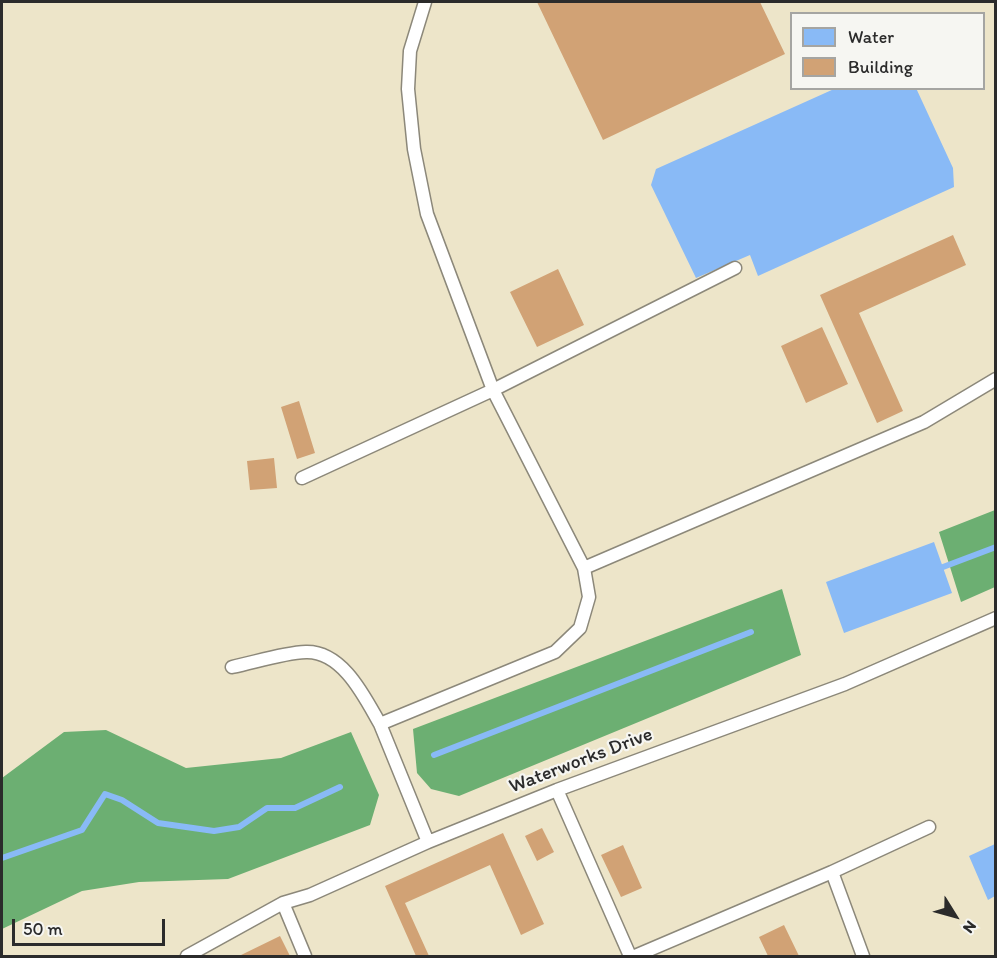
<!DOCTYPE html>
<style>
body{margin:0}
#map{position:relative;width:997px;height:958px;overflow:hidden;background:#ede5c9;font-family:Itim,sans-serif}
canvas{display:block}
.frame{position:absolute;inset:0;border:3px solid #2b2b2b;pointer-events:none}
.legend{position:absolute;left:790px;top:12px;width:195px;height:78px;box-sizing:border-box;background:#f6f6f2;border:2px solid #a5a5a2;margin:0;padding:8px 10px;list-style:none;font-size:18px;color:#2b2b2b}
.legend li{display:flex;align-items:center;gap:12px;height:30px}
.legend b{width:30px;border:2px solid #a5a5a2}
.north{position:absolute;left:925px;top:886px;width:60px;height:60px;-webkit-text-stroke:4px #f6f6f2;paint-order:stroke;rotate:127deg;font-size:16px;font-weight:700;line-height:24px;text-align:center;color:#2b2b2b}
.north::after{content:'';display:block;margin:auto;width:21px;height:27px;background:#2b2b2b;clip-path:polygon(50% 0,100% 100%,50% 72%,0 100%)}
.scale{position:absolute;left:12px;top:919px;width:153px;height:27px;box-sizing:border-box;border:3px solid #2b2b2b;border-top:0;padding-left:8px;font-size:18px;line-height:21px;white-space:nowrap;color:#2b2b2b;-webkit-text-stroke:4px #f6f6f2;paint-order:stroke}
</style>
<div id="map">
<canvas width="997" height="958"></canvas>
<div class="frame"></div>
<ul class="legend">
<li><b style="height:16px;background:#89baf6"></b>Water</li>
<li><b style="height:16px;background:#d1a275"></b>Building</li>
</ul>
<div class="north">N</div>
<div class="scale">50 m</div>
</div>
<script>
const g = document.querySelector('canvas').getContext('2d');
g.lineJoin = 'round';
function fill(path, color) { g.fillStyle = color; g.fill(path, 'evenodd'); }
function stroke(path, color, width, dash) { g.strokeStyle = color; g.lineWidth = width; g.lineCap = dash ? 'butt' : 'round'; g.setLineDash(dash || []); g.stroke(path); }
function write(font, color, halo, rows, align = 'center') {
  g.font = font + ' Itim,sans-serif'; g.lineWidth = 4.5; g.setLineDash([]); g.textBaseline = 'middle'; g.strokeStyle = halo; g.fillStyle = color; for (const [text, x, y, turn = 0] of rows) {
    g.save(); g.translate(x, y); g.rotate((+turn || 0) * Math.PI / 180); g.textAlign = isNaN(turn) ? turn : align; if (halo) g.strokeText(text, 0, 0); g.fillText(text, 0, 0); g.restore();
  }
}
const forest = new Path2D(`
 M 995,510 L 995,587 L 961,602 L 939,532 Z
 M 782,589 L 801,655 L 459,796 L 431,789 L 417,773 L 413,729 Z
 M 106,730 L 186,768 L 281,758 L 351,732 L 379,795 L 370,825 L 228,879 L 139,882 L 82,891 L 2,929 L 2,778 L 64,732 Z`);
const water = new Path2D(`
 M 916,88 L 953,168 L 954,187 L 758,276 L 750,255 L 696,278 L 651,185 L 656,169 L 834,89 Z
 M 934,542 L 952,593 L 844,633 L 826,582 Z
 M 995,844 L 995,896 L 988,900 L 969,856 Z`);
const stream = new Path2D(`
 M 943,567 L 996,547
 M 434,755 L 751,632
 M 2,858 L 82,830 L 105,794 L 122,800 L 158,823 L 214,831 L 239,827 L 267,808 L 295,808 L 340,787`);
const building = new Path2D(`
 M 537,2 L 760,2 L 785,54 L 603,140 Z
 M 953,235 L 966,265 L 859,313 L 903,411 L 877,423 L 820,295 Z
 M 558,269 L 584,325 L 537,347 L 510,292 Z
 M 822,327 L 848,384 L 806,403 L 781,346 Z
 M 299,401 L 315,453 L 297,459 L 281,407 Z
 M 274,458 L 277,488 L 250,490 L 247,461 Z
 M 542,828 L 554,852 L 537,861 L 525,836 Z
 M 503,833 L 544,924 L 521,935 L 490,865 L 405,903 L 429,956 L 416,956 L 385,886 Z
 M 623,845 L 642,888 L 621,897 L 601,855 Z
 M 784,925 L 799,956 L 768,956 L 759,937 Z
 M 280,936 L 290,956 L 239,956 Z`);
const lane = new Path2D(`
 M 302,478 L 493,390 L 427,214 L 414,149 L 408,89 L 410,51 L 425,2
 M 584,568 L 924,422 L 996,379
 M 232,667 C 256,662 282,653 306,652 C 343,651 365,698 380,724
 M 557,790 L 630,956
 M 428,842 L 380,724 L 555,652 L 580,628 L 589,597 L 584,568 L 493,390 L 735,268
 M 832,872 L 929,827
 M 283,903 L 305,956
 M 187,956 L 283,903 L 310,895 L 428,842 L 557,790 L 845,684 L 996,618
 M 635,956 L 832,872 L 863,956`);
const streetNames = [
 ["Waterworks Drive",581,761,-21]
];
fill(forest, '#6caf72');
fill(water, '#89baf6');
stroke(stream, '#89baf6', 6);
fill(building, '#d1a275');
stroke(lane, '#8c887a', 15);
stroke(lane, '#fff', 12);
write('20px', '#2b2b2b', '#f6f6f2', streetNames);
</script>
